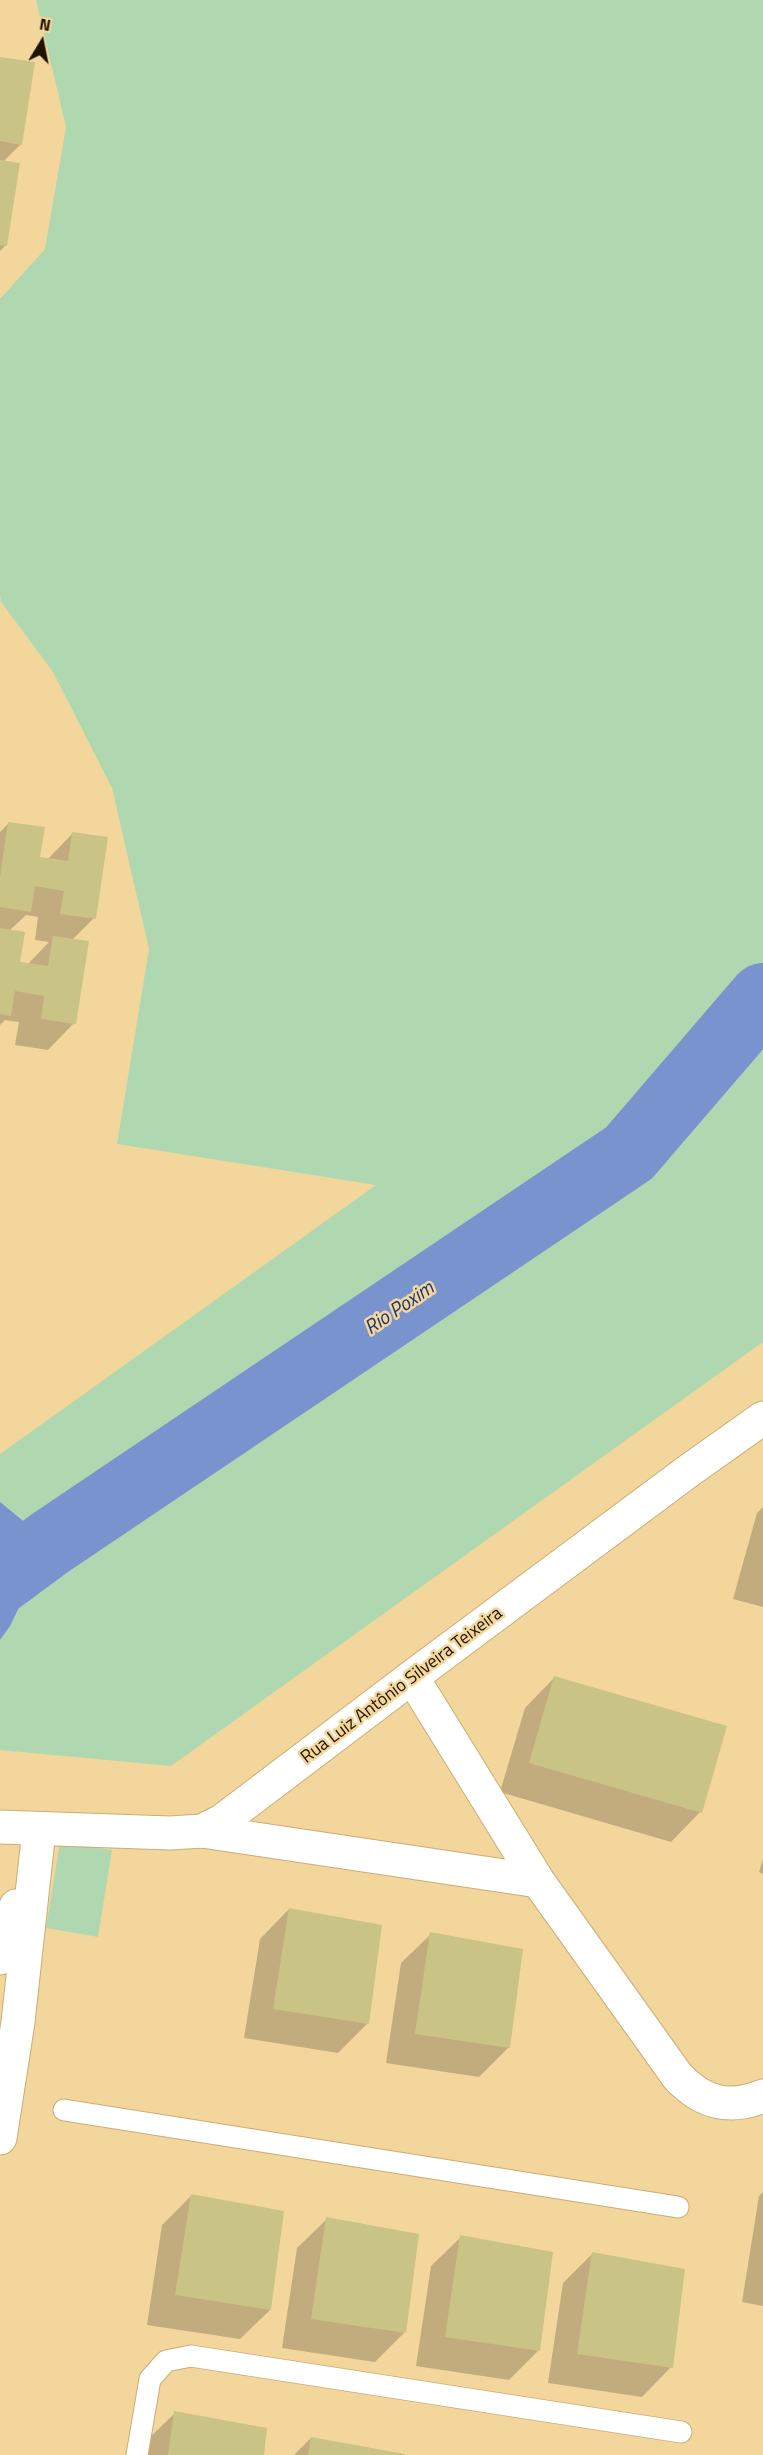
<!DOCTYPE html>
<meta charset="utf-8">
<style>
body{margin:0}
#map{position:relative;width:763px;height:2455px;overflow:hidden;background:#f3d69b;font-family:"Titillium Web",sans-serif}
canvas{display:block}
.north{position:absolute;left:12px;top:12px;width:60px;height:60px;-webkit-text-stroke:4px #f3d69b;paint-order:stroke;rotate:10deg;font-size:16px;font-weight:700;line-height:24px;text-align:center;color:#1e1300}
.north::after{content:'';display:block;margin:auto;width:21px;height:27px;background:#1e1300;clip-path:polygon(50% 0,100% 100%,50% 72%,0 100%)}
</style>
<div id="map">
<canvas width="763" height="2455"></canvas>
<div class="north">N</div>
</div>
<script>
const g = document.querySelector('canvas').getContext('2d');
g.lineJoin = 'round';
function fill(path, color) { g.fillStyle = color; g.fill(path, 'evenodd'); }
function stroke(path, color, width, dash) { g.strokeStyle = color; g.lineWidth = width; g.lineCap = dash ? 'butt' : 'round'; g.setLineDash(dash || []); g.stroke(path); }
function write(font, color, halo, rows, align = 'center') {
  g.font = font + ' "Titillium Web",sans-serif'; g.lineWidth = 5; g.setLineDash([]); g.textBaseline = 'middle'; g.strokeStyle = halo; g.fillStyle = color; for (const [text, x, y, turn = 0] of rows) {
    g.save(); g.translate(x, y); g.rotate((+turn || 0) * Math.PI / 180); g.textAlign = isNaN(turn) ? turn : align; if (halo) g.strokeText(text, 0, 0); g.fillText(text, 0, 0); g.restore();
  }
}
const green = new Path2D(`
 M 36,0 L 763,0 L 763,1342 L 171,1766 L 0,1750 L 0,1454 L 376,1185 L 117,1144 L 149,949 L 112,788 L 53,672 L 1,602 L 0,595 L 0,299 L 45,249 L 66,127 Z
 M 60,1842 L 112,1850 L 98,1937 L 46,1928 Z`);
const water = new Path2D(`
 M 0,1502 L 50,1543 L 10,1626 L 0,1640 Z`);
const shadow = new Path2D(`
 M 0,58 L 21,144 L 3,162 L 6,245 L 0,251 Z
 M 9,823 L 38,858 L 47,860 L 73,833 L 94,918 L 72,940 L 74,1023 L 48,1050 L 15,1045 L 19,1022 L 5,1020 L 0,1025 L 0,832 ZM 26,915 L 38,917 L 35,940 L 49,942 L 27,965 L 18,963 L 9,931 Z
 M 763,1507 L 763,1607 L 733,1599 L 757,1513 Z
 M 554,1678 L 700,1812 L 671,1842 L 500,1792 L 525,1708 Z
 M 763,1859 L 763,1874 L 759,1872 Z
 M 289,1909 L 368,2023 L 338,2053 L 244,2038 L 260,1939 Z
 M 431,1934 L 509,2047 L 479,2077 L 386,2063 L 401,1963 Z
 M 763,2192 L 763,2306 L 742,2302 L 759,2196 Z
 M 191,2196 L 270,2310 L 240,2339 L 147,2325 L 162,2225 Z
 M 327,2219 L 405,2332 L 375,2362 L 282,2348 L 297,2248 Z
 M 461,2237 L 539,2350 L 509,2380 L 416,2366 L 431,2266 Z
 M 592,2254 L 671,2367 L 642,2397 L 548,2383 L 563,2283 Z
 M 175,2413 L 262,2455 L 143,2455 L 145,2442 Z
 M 311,2438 L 402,2455 L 294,2455 Z`);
const river = new Path2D(`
 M 0,1580 L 50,1543 L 629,1153 L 763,997`);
const building = new Path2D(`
 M 0,57 L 35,62 L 22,145 L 0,141 Z
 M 0,160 L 20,163 L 7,246 L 0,245 Z
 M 8,822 L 45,827 L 40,857 L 68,861 L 72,832 L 108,837 L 96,919 L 60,914 L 64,891 L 35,886 L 31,912 L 0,907 L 0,877 Z
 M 0,928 L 25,932 L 20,962 L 48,966 L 53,936 L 89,941 L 76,1024 L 41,1019 L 44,996 L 15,991 L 11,1016 L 0,1014 Z
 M 554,1676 L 727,1726 L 702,1813 L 529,1763 Z
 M 289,1908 L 382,1925 L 369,2024 L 273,2009 Z
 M 430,1932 L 523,1949 L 510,2048 L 415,2034 Z
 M 191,2194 L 284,2211 L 271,2310 L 175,2295 Z
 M 326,2217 L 419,2234 L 406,2333 L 311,2319 Z
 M 460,2235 L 553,2252 L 540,2351 L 445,2337 Z
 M 592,2252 L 685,2269 L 673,2368 L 577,2354 Z
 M 174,2411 L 267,2428 L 264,2455 L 168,2455 Z
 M 311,2437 L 405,2454 L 405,2455 L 308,2455 Z`);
const service = new Path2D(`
 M 64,2110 L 678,2207
 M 137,2455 L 150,2379 L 166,2361 L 191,2356 L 681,2432`);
const minor = new Path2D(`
 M 412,1677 L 538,1881 L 678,2077 C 703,2103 729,2110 763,2096
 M 202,1831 L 538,1881
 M 0,1958 L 16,1906
 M 0,2138 L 18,2022 L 39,1830`);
const tertiary = new Path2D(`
 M 0,1827 L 170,1833 L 202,1831 L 222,1821 L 412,1677 L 687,1472 L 763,1418`);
const streetNames = [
 ["Rua Luiz Antônio Silveira Teixeira",402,1686,-37]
];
const waterNames = [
 ["Rio Poxim",400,1309,-34]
];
fill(green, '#b0d8b0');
fill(water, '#7893ce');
fill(shadow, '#0003');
stroke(river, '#7893ce', 68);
fill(building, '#c9c485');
stroke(service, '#caae74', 23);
stroke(minor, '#caae74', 35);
stroke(tertiary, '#caae74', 35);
stroke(service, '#fff', 21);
stroke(minor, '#fff', 33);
stroke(tertiary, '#fff', 33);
write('18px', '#1e1300', '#f3d69b', streetNames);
write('italic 20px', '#1a357a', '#f3d69b', waterNames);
</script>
